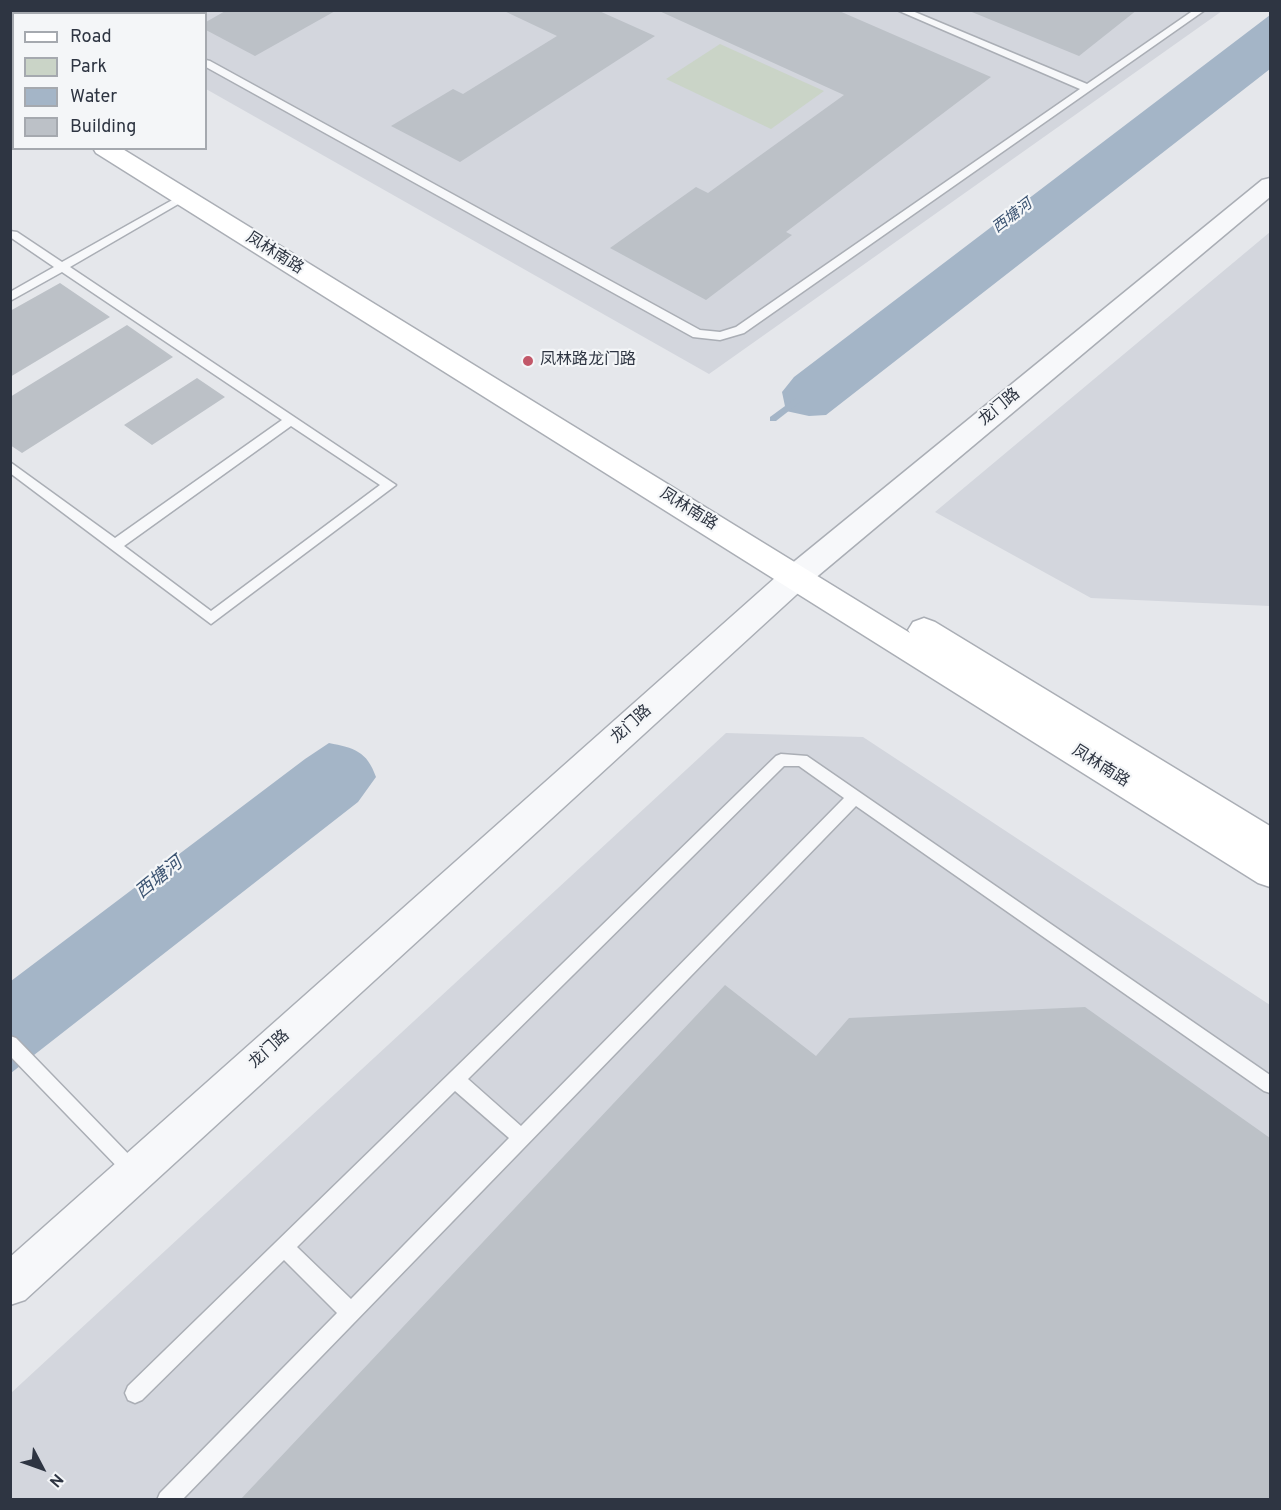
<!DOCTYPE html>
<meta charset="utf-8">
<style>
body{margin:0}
#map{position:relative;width:1281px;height:1510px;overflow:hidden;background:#e5e7eb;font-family:Overpass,sans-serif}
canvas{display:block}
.frame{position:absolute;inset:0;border:12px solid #2e3542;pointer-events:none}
.legend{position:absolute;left:12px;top:12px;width:195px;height:138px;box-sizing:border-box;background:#f4f6f8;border:2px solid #a5a9af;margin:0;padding:8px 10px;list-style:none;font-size:18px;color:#2e3542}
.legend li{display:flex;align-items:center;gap:12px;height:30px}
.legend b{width:30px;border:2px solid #a5a9af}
.north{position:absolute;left:12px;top:1438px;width:60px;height:60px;-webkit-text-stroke:4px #f4f6f8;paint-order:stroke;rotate:131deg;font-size:16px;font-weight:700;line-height:24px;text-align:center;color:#2e3542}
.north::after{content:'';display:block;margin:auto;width:21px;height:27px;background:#2e3542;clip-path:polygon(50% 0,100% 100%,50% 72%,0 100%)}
</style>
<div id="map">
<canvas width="1281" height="1510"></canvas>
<div class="frame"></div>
<ul class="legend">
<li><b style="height:8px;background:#fff"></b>Road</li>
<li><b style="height:16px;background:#cad4c7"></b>Park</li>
<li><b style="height:16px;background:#a4b5c7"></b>Water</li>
<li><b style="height:16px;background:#bcc1c7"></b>Building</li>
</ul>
<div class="north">N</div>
</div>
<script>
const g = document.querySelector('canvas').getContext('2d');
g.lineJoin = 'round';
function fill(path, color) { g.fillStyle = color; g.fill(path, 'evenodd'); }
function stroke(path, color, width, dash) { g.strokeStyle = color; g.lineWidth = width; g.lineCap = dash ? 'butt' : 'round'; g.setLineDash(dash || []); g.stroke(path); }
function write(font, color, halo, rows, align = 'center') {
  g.font = font + ' Overpass,"Noto Sans SC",sans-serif'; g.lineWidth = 4.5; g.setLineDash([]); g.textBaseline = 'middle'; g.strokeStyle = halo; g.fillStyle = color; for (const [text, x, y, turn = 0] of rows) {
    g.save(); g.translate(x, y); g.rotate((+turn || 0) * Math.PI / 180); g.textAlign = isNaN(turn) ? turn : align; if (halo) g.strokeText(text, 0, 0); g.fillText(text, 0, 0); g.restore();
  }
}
const built = new Path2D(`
 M 67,11 L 1222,11 L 709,374 L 206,89 L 206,14 L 72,14 Z
 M 1270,232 L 1270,606 L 1091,598 L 935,512 Z
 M 726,733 L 863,737 L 1270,1005 L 1270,1499 L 11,1500 L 11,1393 Z`);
const green = new Path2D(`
 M 720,44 L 824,91 L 771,129 L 666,79 Z`);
const water = new Path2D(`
 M 1270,15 L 1270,69 L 826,415 L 809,416 L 786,411 L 782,392 L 794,377 Z
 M 329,743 C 354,748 367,751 376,777 L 358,802 L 11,1073 L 11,981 L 305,759 Z`);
const stream = new Path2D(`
 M 796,398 L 800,401 L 799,403 L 776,421 L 770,421 L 770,417 Z`);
const building = new Path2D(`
 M 227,10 L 337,10 L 255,56 L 206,30 L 206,22 Z
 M 502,10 L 597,10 L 655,36 L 460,162 L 391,126 L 453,89 L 463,94 L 557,36 Z
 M 657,10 L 837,10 L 991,77 L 786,232 L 792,235 L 706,300 L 610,248 L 696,187 L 708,193 L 844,95 Z
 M 967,10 L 1137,10 L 1079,56 Z
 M 60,283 L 110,317 L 10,377 L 10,311 Z
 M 127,325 L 173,357 L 22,453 L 10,445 L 10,397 Z
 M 197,378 L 225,397 L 152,445 L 124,425 Z
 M 725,985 L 816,1056 L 849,1018 L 1085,1007 L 1270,1138 L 1270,1500 L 240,1500 Z`);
const service = new Path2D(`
 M 151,10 L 161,10 L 163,14 L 153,14 Z
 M 897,10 L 910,10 L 1087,84 L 1194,10 L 1205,10 L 744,333 L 720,340 L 693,337 L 206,67 L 206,60 L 210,61 L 700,330 L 720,332 L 736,327 L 1080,89 Z
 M 183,194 L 187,195 L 187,199 L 70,267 L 396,485 L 211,624 L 10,473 L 10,462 L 115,538 L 282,420 L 62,272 L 10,301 L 10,292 L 54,267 L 10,237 L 10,231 L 17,232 L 62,262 ZM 291,426 L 380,485 L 211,611 L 124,546 Z
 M 781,754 L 807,756 L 1270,1075 L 1270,1093 L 1264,1091 L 856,806 L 182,1500 L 157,1500 L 160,1493 L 337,1313 L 284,1260 L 142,1400 L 135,1403 L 128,1400 L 125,1393 L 128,1386 L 776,756 ZM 784,766 L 799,766 L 844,798 L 521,1126 L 468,1079 ZM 455,1091 L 509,1138 L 351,1299 L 297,1247 Z
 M 10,1036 L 16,1038 L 140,1166 L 143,1172 L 140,1178 L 134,1181 L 128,1178 L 10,1056 Z`);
const tertiary = new Path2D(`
 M 1270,178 L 1270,197 L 807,585 L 25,1300 L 10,1305 L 10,1257 L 785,569 L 1262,180 Z`);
const secondary = new Path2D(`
 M 10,58 L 14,58 L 14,73 L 10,72 Z
 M 10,83 L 14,84 L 14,99 L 10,98 Z
 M 93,148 L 121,148 L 910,633 L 908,630 L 913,622 L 924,618 L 935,622 L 1270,826 L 1270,887 L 1258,883 L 96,153 Z`);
const markers = [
 [528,361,6,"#c25869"]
];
const farWaternames = [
 ["西塘河",1013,217,-37]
];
const streetNames = [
 ["凤林南路",274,254,32],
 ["龙门路",1000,408,-40],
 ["凤林南路",688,510,32],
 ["龙门路",632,725,-42],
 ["凤林南路",1100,767,32],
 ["龙门路",270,1050,-42]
];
const poiNames = [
 ["凤林路龙门路",540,361]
];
const waterNames = [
 ["西塘河",160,879,-39]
];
fill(built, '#d3d6dd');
fill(green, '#cad4c7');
fill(water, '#a4b5c7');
fill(stream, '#a4b5c7');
fill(building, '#bcc1c7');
stroke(service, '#aaaeb5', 3);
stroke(tertiary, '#aaaeb5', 3);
stroke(secondary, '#aaaeb5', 3);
fill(service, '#f7f8fa');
fill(tertiary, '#f7f8fa');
fill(secondary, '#fff');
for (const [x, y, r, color] of markers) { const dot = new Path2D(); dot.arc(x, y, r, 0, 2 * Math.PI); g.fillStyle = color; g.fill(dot); stroke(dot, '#f4f6f8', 2); }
write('italic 15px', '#3c5472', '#f4f6f8', farWaternames);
write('16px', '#2e3542', '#f4f6f8', streetNames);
write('16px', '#2e3542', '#f4f6f8', poiNames, 'left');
write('italic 18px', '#3c5472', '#f4f6f8', waterNames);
</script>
